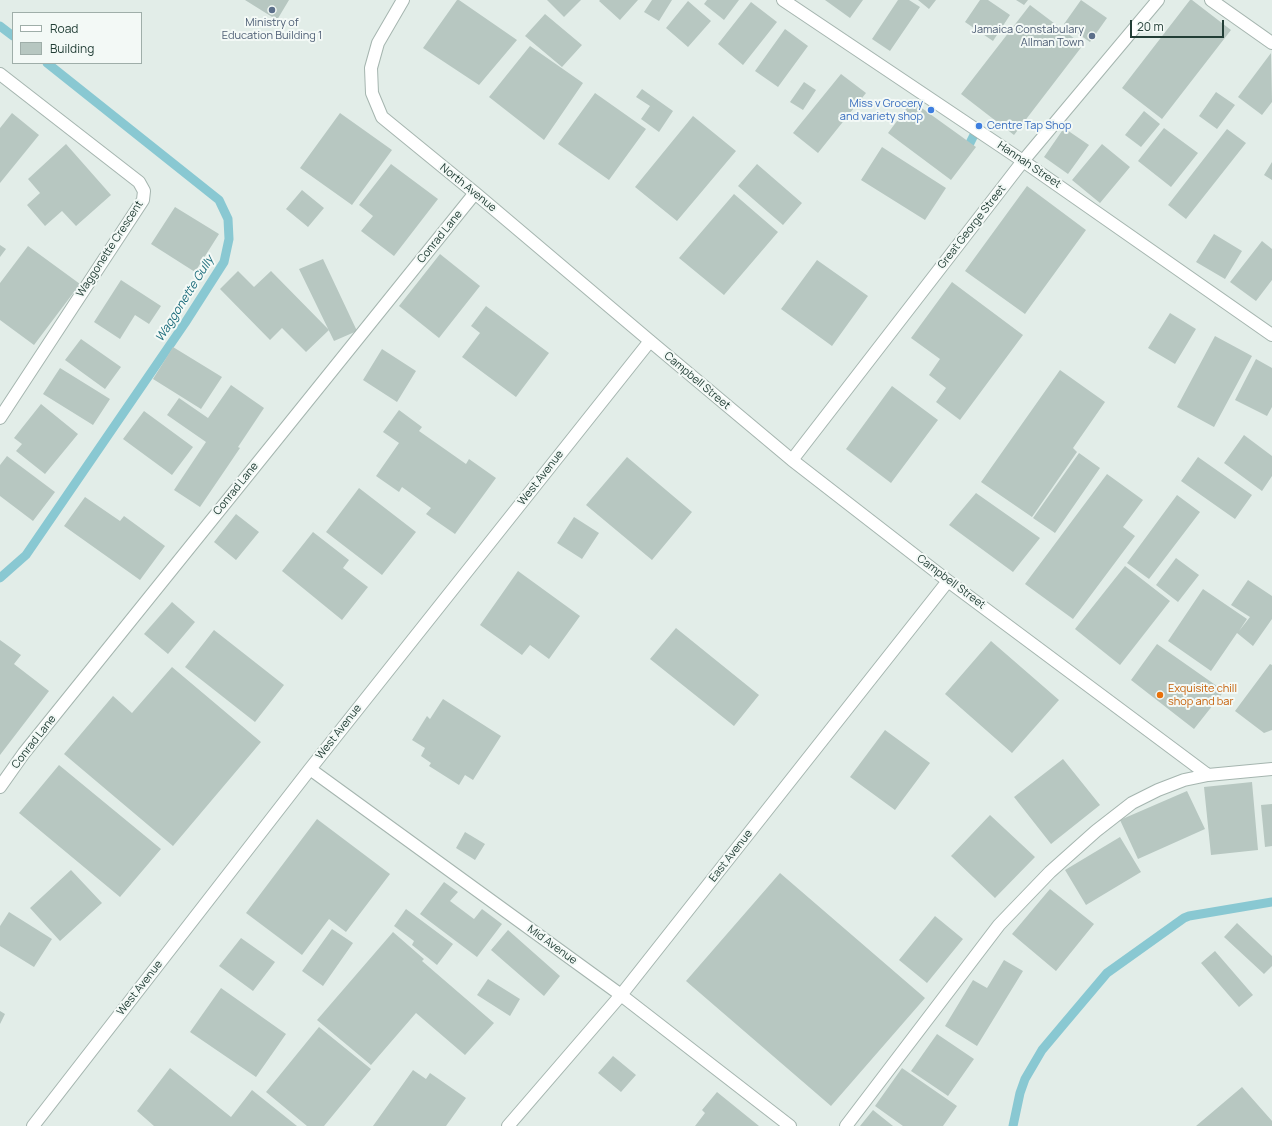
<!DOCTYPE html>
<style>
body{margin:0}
#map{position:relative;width:1272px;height:1126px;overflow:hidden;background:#e2ede8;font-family:Manrope,sans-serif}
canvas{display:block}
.legend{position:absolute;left:12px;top:12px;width:130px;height:52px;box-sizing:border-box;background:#f3f9f6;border:1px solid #9faea9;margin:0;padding:5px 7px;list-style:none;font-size:12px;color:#223e36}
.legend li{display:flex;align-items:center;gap:8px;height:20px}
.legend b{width:20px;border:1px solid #9faea9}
.scale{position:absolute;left:1130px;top:20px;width:94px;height:18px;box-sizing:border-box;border:2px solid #223e36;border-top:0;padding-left:5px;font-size:12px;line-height:14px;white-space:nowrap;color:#223e36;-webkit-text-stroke:3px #f3f9f6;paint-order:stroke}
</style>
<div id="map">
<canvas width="1272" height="1126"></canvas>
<ul class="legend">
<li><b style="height:5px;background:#fff"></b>Road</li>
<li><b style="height:11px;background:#b7c7c1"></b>Building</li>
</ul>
<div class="scale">20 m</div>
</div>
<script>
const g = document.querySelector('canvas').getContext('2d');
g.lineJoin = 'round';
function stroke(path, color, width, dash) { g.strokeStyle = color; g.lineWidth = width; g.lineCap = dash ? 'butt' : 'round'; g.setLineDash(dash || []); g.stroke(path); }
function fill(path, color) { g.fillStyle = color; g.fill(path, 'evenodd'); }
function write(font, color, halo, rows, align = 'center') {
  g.font = font + ' Manrope,sans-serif'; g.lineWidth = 4; g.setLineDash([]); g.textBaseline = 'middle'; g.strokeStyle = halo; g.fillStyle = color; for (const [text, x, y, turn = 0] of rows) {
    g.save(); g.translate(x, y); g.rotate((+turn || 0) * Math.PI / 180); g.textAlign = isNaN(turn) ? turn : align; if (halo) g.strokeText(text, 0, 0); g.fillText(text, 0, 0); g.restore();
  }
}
const stream = new Path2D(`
 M 0,26 L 13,36
 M 969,145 L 977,129
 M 0,578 L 26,555 L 185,323 L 224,262 L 229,239 L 228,219 L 219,200 L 47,63
 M 1013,1126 L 1020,1093 L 1025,1079 L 1042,1050 L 1063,1025 L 1107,973 L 1184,918 L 1189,916 L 1272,902`);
const building = new Path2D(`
 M 245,0 L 289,0 L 277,20 Z
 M 457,0 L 459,0 L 517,40 L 479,85 L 423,48 Z
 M 547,0 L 581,0 L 564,17 Z
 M 600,0 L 638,0 L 620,20 L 599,1 Z
 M 652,0 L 672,0 L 659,21 L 644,12 Z
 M 707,0 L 739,0 L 724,20 L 704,4 Z
 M 825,0 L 863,0 L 850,18 Z
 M 898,0 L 909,0 L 920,7 L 890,51 L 872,39 Z
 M 918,0 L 936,0 L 929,9 Z
 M 980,0 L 988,0 L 1010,15 L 993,41 L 965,22 Z
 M 1016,0 L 1028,0 L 1024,5 Z
 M 1081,0 L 1107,18 L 1090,42 L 1064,24 Z
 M 1190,0 L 1192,0 L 1231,30 L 1162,119 L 1122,88 Z
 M 688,1 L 711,21 L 688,47 L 666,28 Z
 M 751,2 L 777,22 L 743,65 L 718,44 Z
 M 1030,5 L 1083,45 L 1014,135 L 961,94 Z
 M 545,14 L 582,45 L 562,67 L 525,36 Z
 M 785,29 L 808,46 L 778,87 L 755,71 Z
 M 530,46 L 583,83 L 544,140 L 489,97 Z
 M 1271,53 L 1272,102 L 1262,115 L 1238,97 Z
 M 841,74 L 866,93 L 818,153 L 793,133 Z
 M 804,82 L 816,90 L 803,110 L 790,102 Z
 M 642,89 L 673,111 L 659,132 L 641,119 L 650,106 L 636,97 Z
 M 1216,92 L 1235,105 L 1217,129 L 1199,116 Z
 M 595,93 L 646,129 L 609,180 L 558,144 Z
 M 912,101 L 976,147 L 951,180 L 888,133 Z
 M 1144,111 L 1160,124 L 1141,147 L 1125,135 Z
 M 12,113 L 39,135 L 0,183 L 0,128 Z
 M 340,113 L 392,150 L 352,205 L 300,168 Z
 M 693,116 L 736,151 L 677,221 L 635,187 Z
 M 1064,128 L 1089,145 L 1068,174 L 1044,157 Z
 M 1164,128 L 1198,153 L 1171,187 L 1138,161 Z
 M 1227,129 L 1246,143 L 1186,219 L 1168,205 Z
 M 66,144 L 111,195 L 76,226 L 62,211 L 45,226 L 27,205 L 40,193 L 28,179 Z
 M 1102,144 L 1130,167 L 1100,203 L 1072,180 Z
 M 882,147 L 946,188 L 925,220 L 861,180 Z
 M 1272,162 L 1272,180 L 1264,175 Z
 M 391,164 L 438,199 L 394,256 L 361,231 L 373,216 L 359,205 Z
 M 757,164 L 802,203 L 783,225 L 738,186 Z
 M 1027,186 L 1086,230 L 1025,314 L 965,271 Z
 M 302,190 L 324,208 L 308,227 L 286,209 Z
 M 734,194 L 778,232 L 724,295 L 679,258 Z
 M 175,207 L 219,234 L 195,272 L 151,244 Z
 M 1214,234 L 1242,251 L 1225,279 L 1196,262 Z
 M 1262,241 L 1272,249 L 1272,280 L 1256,301 L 1230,282 Z
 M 0,245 L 6,249 L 0,257 Z
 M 28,246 L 80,284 L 34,345 L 0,320 L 0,283 Z
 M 440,254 L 480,286 L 439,338 L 399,306 Z
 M 323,259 L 357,331 L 334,341 L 299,269 Z
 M 817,260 L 868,296 L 832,346 L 781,309 Z
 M 238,271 L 254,287 L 271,271 L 329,330 L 306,352 L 282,328 L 270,340 L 220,289 Z
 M 121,280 L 161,306 L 149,324 L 135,315 L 120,339 L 94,322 Z
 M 952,282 L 1023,335 L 960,420 L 936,402 L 946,388 L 929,375 L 940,359 L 911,338 Z
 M 486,306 L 549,353 L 516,397 L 462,357 L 480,333 L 471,326 Z
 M 1170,313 L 1196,329 L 1175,364 L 1148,348 Z
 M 1215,336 L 1252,356 L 1214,427 L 1177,407 Z
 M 81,339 L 121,367 L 105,389 L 65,360 Z
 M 173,347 L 222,377 L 201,409 L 153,379 Z
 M 382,349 L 416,371 L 397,402 L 363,380 Z
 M 1256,359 L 1272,368 L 1272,407 L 1267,416 L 1235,400 Z
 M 60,368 L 110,399 L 93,425 L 43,394 Z
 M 1060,370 L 1105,402 L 1073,448 L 1077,452 L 1032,517 L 981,482 Z
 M 231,385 L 264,408 L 238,447 L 240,448 L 200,507 L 174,490 L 206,442 L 167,415 L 179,398 L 208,418 Z
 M 892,386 L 938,420 L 891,483 L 846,449 Z
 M 41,404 L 78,434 L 45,474 L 16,451 L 22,444 L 14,438 Z
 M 399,410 L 422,427 L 419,431 L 466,464 L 469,459 L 496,478 L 455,534 L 426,514 L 431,508 L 402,487 L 399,492 L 376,476 L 399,443 L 383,432 Z
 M 144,411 L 193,447 L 172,475 L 123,439 Z
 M 1244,435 L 1272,456 L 1272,476 L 1262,491 L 1224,463 Z
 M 1079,453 L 1100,468 L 1055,533 L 1033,518 Z
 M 7,456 L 55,492 L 33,521 L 0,496 L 0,465 Z
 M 627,457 L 692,512 L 652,560 L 586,505 Z
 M 1198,457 L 1252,495 L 1235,519 L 1181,481 Z
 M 1107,474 L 1143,500 L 1123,527 L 1135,536 L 1073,619 L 1025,584 Z
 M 359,488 L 416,532 L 382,575 L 326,532 Z
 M 976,493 L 1040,538 L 1013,572 L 949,525 Z
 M 1177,495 L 1200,512 L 1149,579 L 1127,563 Z
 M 85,497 L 120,521 L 124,516 L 165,546 L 140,580 L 64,526 Z
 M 236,514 L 259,532 L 236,560 L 214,542 Z
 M 574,517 L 599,533 L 582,559 L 557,543 Z
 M 313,532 L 349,560 L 343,568 L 368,587 L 342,620 L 282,571 Z
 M 1176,558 L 1199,575 L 1178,602 L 1156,585 Z
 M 1125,566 L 1170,601 L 1120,665 L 1075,629 Z
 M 518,571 L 580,616 L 549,659 L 530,645 L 522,655 L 480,625 Z
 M 1248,580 L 1272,596 L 1272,619 L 1253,646 L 1237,633 L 1211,671 L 1168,641 L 1203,589 L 1247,619 L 1239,631 L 1250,617 L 1231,605 Z
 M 172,602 L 195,622 L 168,654 L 144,634 Z
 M 676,628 L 759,695 L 734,726 L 650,659 Z
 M 214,630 L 284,685 L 255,722 L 185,667 Z
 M 0,640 L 21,655 L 14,664 L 49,691 L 0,755 Z
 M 991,641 L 1059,700 L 1012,753 L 945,694 Z
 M 1157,644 L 1224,691 L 1194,729 L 1131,680 Z
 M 1270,664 L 1272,665 L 1272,730 L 1264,733 L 1235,711 Z
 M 172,667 L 261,742 L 173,846 L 64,754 L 113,696 L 132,713 Z
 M 443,699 L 501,736 L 473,780 L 465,775 L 459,785 L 429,766 L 431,763 L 421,756 L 425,748 L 412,740 L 427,716 L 430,719 Z
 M 885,730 L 930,763 L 895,810 L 850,777 Z
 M 1063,759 L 1100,805 L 1051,844 L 1014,797 Z
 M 59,765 L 161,849 L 120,897 L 19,813 Z
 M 1252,782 L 1258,850 L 1211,855 L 1204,787 Z
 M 1187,791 L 1205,829 L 1138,859 L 1120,820 Z
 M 1272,804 L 1272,846 L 1265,847 L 1261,805 Z
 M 990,815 L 1035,857 L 995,898 L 951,856 Z
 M 317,819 L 390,874 L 346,932 L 329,919 L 302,955 L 246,913 Z
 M 465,832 L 485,844 L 475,860 L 456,848 Z
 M 1120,837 L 1141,872 L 1086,905 L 1065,870 Z
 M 71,870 L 102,903 L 60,941 L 30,908 Z
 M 780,873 L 925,998 L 831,1106 L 686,981 Z
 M 444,882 L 458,892 L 450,901 L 474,919 L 482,909 L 502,924 L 477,957 L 420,914 Z
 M 1050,889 L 1094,924 L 1056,971 L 1012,934 Z
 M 406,909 L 453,944 L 437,965 L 412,945 L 414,941 L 394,926 Z
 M 9,912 L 52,939 L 34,967 L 0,946 L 0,926 Z
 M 935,916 L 963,939 L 927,983 L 899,960 Z
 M 1237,923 L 1272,956 L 1272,966 L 1264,974 L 1224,937 Z
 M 332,929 L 353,943 L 323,986 L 302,971 Z
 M 508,930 L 560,976 L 544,996 L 491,950 Z
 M 393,932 L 424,959 L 422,961 L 494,1023 L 465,1055 L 416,1013 L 371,1065 L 317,1020 Z
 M 241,938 L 275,962 L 253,991 L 219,966 Z
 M 1215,951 L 1253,995 L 1239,1007 L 1201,963 Z
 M 1004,960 L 1023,971 L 977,1046 L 945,1026 L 973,980 L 987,988 Z
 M 488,979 L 520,999 L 510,1016 L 477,995 Z
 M 221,988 L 286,1034 L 256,1077 L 190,1032 Z
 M 0,1011 L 5,1014 L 0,1024 Z
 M 319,1027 L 371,1069 L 324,1126 L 307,1126 L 266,1092 Z
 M 937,1034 L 974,1059 L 948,1096 L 911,1071 Z
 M 613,1056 L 636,1075 L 621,1092 L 598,1073 Z
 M 170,1068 L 231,1117 L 252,1090 L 297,1126 L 154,1126 L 137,1111 Z
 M 902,1068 L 957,1106 L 943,1126 L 903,1126 L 875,1106 Z
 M 413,1070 L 426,1079 L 430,1073 L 466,1098 L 446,1126 L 373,1126 Z
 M 1242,1087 L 1272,1121 L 1272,1126 L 1196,1126 Z
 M 717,1092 L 759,1126 L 695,1126 L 705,1113 L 702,1110 Z
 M 873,1110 L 893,1126 L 860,1126 Z`);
const street = new Path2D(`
 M 403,0 L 378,43 L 371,68 L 372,93 L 382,117 L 475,193 L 650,341 L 792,460 L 948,581 L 1208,775 L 1272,769
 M 783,0 L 1023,161 L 1272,335
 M 1211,0 L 1272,43
 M 0,74 L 139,182 L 144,191 L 143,200 L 0,418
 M 792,460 L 1023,161 L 1158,0
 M 310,769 L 621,995 L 790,1126
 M 0,787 L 24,753 L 475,193
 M 33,1126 L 310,769 L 650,341
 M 508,1126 L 621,995 L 948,581
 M 846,1126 L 999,925 L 1050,872 L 1096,831 L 1132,803 L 1158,790 L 1184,780 L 1208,775`);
const markers = [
 [272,10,4,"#5c6f8a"],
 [1092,36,4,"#5c6f8a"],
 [931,110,4,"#3f7fe0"],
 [979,126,4,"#3f7fe0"],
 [1160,695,4,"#e8710a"]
];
const serviceNames = [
 ["Ministry of",272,23],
 ["Education Building 1",272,36],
 ["Jamaica Constabulary",1084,30,"right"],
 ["Allman Town",1084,43,"right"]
];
const shopNames = [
 ["Miss v Grocery",923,104],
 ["and variety shop",923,117],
 ["Centre Tap Shop",987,126,"left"]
];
const streetNames = [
 ["Hannah Street",1029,165,34],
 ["North Avenue",468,188,39],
 ["Great George Street",972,227,-52],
 ["Conrad Lane",440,237,-51],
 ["Waggonette Crescent",110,249,-57],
 ["Campbell Street",697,381,40],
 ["West Avenue",541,478,-52],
 ["Conrad Lane",236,489,-51],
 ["Campbell Street",951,582,37],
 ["West Avenue",339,732,-52],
 ["Conrad Lane",34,742,-52],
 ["East Avenue",731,856,-52],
 ["Mid Avenue",552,945,36],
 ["West Avenue",140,988,-52]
];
const foodNames = [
 ["Exquisite chill",1168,689],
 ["shop and bar",1168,702]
];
const waterNames = [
 ["Waggonette Gully",185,299,-58]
];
stroke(stream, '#89c8d2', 9);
fill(building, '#b7c7c1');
stroke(street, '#a5b5af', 14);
stroke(street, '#fff', 12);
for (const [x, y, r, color] of markers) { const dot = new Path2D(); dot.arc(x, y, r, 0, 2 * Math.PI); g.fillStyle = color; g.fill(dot); stroke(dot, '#f3f9f6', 1.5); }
write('11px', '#4e5e75', '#f3f9f6', serviceNames);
write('11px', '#366cbe', '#f3f9f6', shopNames, 'right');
write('11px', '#223e36', '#f3f9f6', streetNames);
write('11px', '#c56008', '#f3f9f6', foodNames, 'left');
write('italic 12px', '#1b6c7b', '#f3f9f6', waterNames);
</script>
